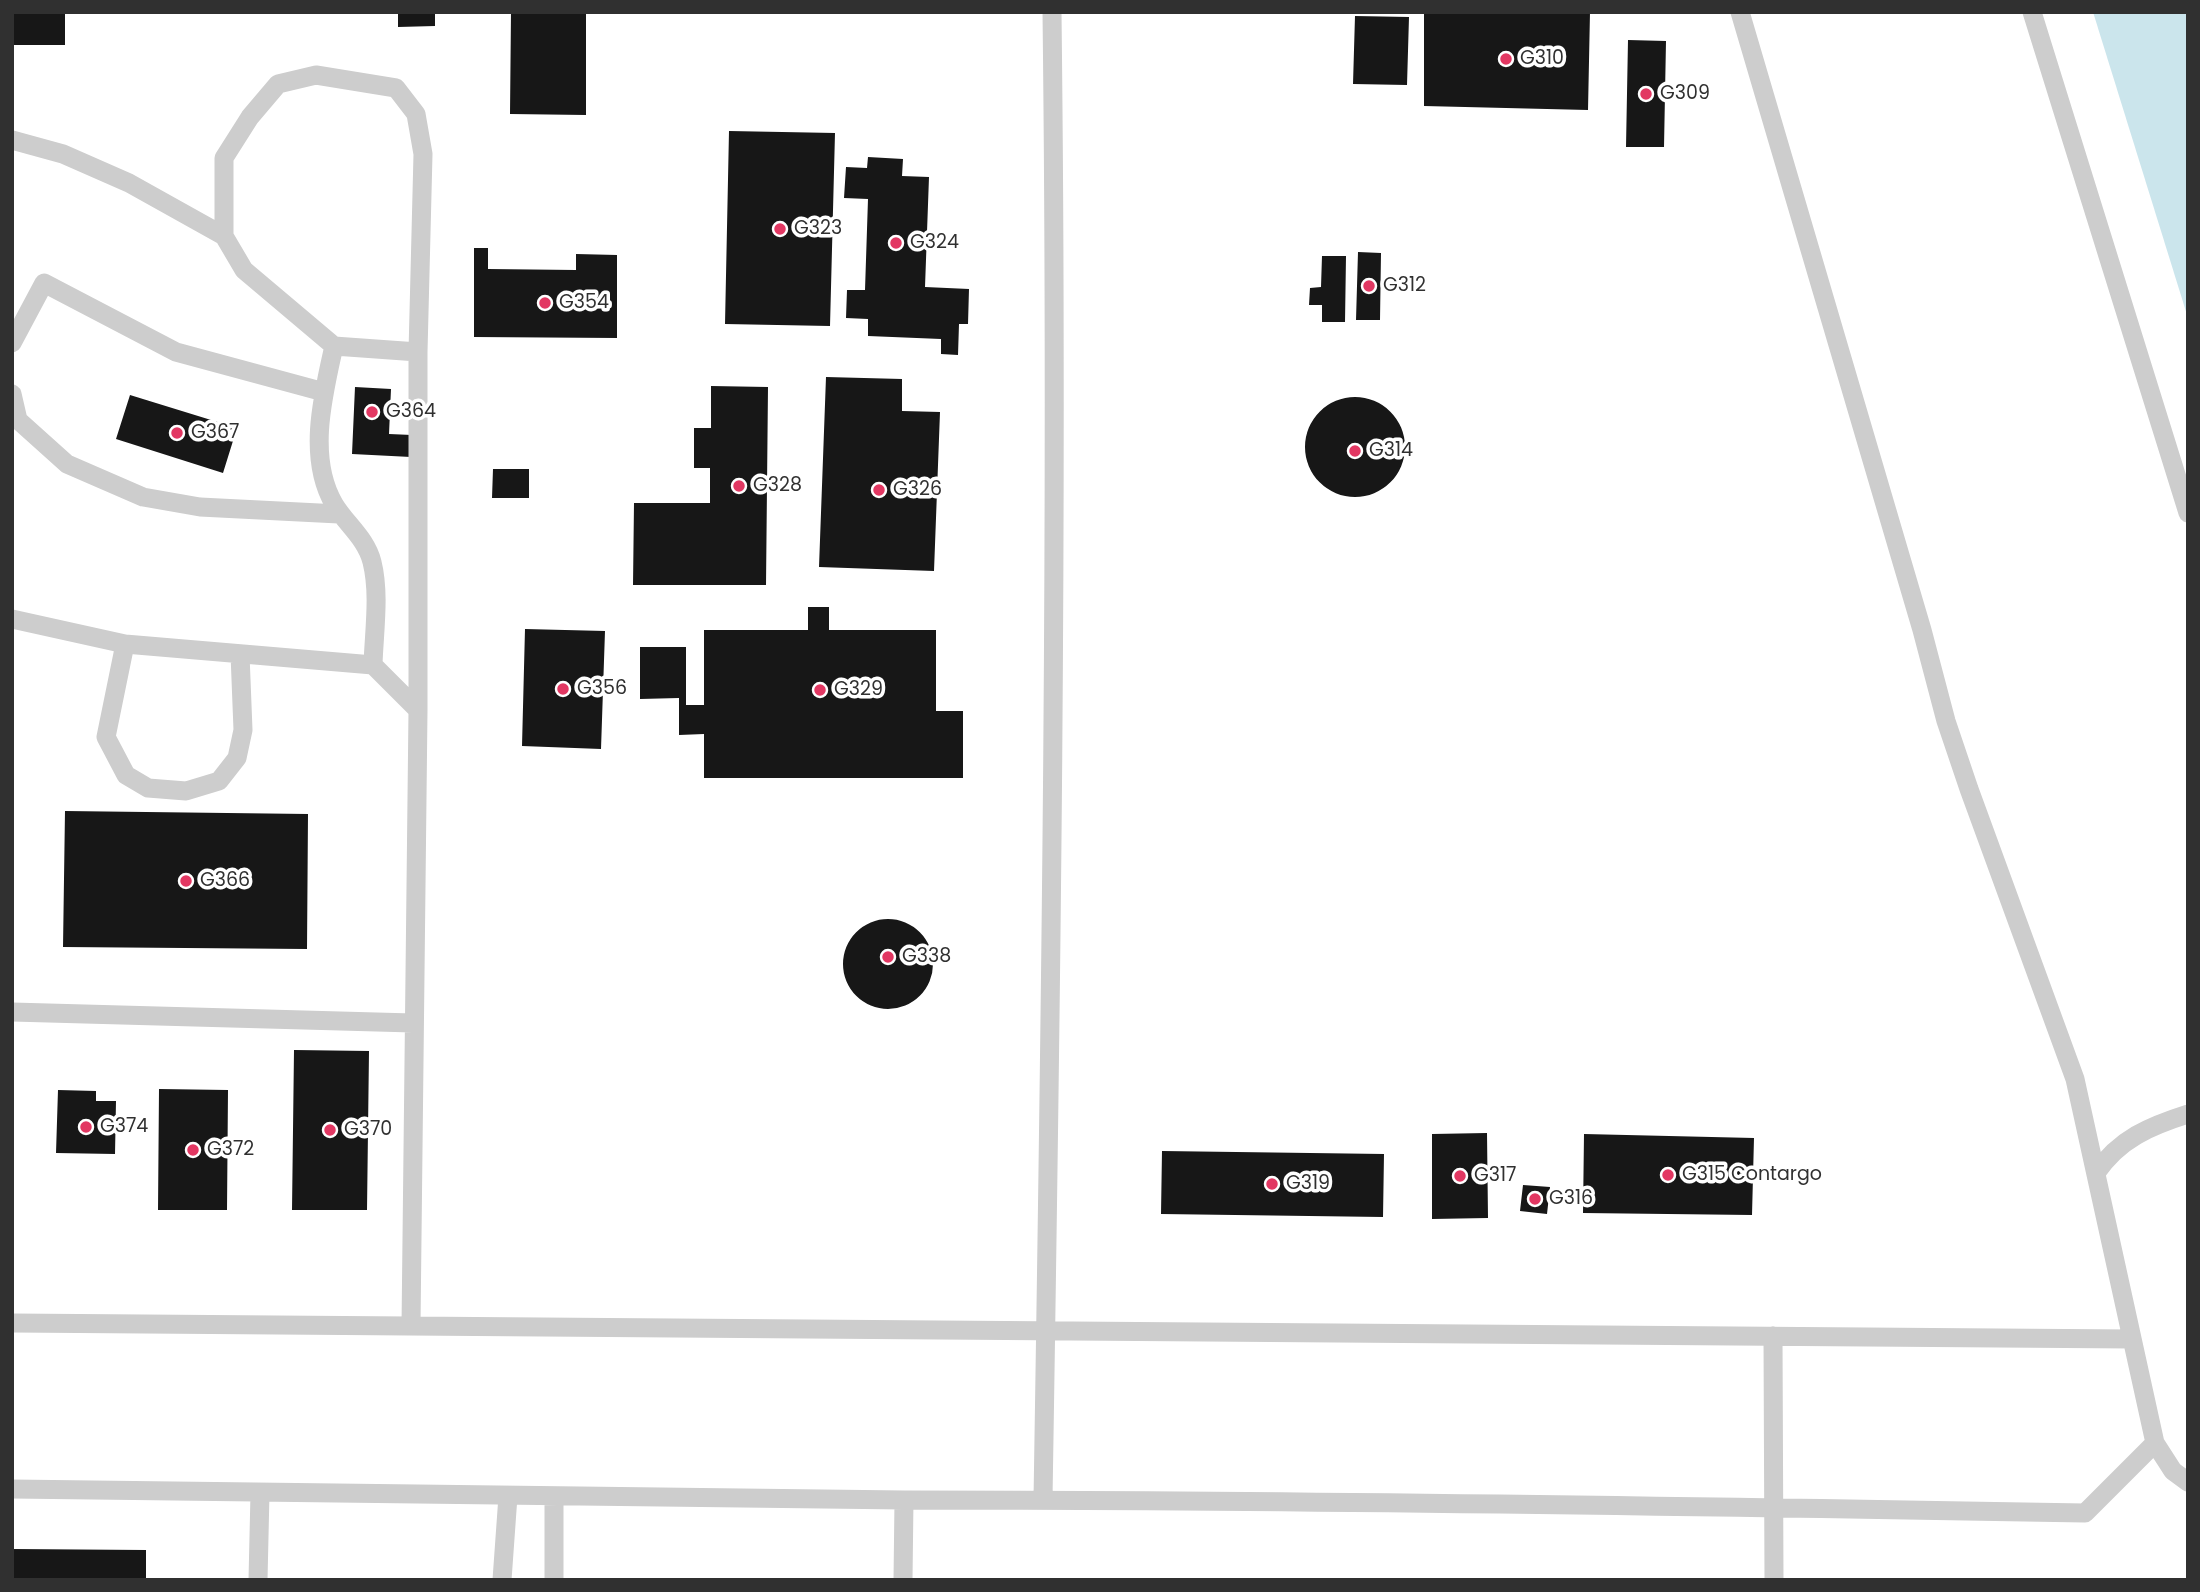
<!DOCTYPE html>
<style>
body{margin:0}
#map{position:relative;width:2200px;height:1592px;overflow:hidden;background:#fff;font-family:Poppins,sans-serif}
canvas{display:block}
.frame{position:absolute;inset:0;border:14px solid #303030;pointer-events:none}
</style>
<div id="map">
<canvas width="2200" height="1592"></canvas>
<div class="frame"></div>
</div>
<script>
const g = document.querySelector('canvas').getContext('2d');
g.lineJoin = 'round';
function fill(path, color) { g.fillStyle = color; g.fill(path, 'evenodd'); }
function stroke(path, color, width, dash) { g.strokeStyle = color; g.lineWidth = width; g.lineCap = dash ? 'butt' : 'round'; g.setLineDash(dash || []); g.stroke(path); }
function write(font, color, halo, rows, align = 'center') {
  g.font = font + ' Poppins,sans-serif'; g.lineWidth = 7; g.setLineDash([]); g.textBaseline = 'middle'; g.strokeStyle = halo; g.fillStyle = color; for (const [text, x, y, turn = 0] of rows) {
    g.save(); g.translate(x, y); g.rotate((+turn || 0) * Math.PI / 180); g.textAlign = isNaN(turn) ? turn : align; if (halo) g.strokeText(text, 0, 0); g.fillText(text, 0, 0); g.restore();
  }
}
const water = new Path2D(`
 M 2093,12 L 2188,12 L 2188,318 Z`);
const building = new Path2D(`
 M 12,12 L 65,12 L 65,45 L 12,45 Z
 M 398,12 L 435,12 L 435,26 L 398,27 Z
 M 511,12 L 586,12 L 586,115 L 510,114 Z
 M 1424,12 L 1590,12 L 1588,110 L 1424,106 Z
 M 1355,16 L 1409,17 L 1407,85 L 1353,84 Z
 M 1628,40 L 1666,41 L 1664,147 L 1626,147 Z
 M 729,131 L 835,133 L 830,326 L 725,324 Z
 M 868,157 L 903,159 L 902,176 L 929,177 L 925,287 L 969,289 L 968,324 L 959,324 L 958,355 L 941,354 L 941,339 L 868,336 L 868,319 L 846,318 L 847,290 L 865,290 L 868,199 L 844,198 L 846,167 L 867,168 Z
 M 474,248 L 488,248 L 488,269 L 576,270 L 576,254 L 617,255 L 617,338 L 474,337 Z
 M 1358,252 L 1381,253 L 1380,320 L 1356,320 Z
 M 1322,256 L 1346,256 L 1345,322 L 1322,322 L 1322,305 L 1309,305 L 1310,288 L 1321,287 Z
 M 826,377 L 902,379 L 902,411 L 940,412 L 934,571 L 819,567 Z
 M 711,386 L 768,387 L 766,585 L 633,585 L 634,503 L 710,503 L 710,468 L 694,468 L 694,428 L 711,428 Z
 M 355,387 L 391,389 L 389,434 L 412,435 L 411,457 L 352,454 Z
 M 130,395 L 237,428 L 223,473 L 116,439 Z
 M1305 447a50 50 0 1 1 100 0a50 50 0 1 1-100 0Z
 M 493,469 L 529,469 L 529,498 L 492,498 Z
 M 808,607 L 829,607 L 829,630 L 936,630 L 936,711 L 963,711 L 963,778 L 704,778 L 704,734 L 679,735 L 679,698 L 640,699 L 640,647 L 686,647 L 686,705 L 704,705 L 704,630 L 808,630 Z
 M 525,629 L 605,631 L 601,749 L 522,746 Z
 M 65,811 L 308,814 L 307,949 L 63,947 Z
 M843 964a45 45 0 1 1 90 0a45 45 0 1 1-90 0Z
 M 294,1050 L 369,1051 L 367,1210 L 292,1210 Z
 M 159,1089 L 228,1090 L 227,1210 L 158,1210 Z
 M 58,1090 L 96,1091 L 96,1101 L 116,1101 L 115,1154 L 56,1153 Z
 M 1487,1133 L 1488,1218 L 1432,1219 L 1432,1134 Z
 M 1584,1134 L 1754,1138 L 1752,1215 L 1583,1213 Z
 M 1162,1151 L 1384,1154 L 1383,1217 L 1161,1214 Z
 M 1523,1185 L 1550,1187 L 1547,1214 L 1520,1211 Z
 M 12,1549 L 146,1550 L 146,1580 L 12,1580 Z`);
const service = new Path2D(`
 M 1740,12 L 1922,630 L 1946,721 L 1969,789 L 2075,1079 L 2155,1443 L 2173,1471 L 2188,1482
 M 2032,12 L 2188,513
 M 12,140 L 63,154 L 129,183 L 224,236 L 244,270 L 334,346 L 418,352
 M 224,236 L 224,158 L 250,117 L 278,84 L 316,75 L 396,88 L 416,114 L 423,154 L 418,352 L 418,710 L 411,1326
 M 12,343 L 44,283 L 176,352 L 324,392
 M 334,346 C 323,395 307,458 334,504 C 346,524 366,538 372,562 C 380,594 374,632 373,665 L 418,710
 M 12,394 L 18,420 L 67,464 L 143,497 L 200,507 L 339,514
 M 12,619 L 125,644 L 373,665
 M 125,644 L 106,737 L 126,775 L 148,788 L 186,791 L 219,781 L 237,758 L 243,730 L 240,654
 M 12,1012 L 413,1023
 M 2096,1173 C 2119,1139 2150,1126 2188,1114
 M 12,1323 L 2131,1339
 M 1773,1336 L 1774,1580
 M 12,1489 L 904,1500 C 1298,1500 1692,1506 2085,1513 L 2155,1443
 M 554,1497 L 554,1580
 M 1043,1500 C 1051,1004 1058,508 1052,12
 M 258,1580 L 260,1493
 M 502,1580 L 508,1496
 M 903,1580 L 904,1500`);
const markers = [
 [1506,59,7,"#e23762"],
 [1646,94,7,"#e23762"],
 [780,229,7,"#e23762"],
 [896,243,7,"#e23762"],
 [1369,286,7,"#e23762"],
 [545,303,7,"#e23762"],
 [372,412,7,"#e23762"],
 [177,433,7,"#e23762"],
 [1355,451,7,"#e23762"],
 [739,486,7,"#e23762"],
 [879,490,7,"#e23762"],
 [563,689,7,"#e23762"],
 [820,690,7,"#e23762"],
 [186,881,7,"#e23762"],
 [888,957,7,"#e23762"],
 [86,1127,7,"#e23762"],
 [330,1130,7,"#e23762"],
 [193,1150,7,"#e23762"],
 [1668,1175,7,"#e23762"],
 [1460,1176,7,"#e23762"],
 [1272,1184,7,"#e23762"],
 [1535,1199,7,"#e23762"]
];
const poiNames = [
 ["G310",1520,59],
 ["G309",1660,94],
 ["G323",794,229],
 ["G324",910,243],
 ["G312",1383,286],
 ["G354",559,303],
 ["G364",386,412],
 ["G367",191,433],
 ["G314",1369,451],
 ["G328",753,486],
 ["G326",893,490],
 ["G356",577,689],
 ["G329",834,690],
 ["G366",200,881],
 ["G338",902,957],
 ["G374",100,1127],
 ["G370",344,1130],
 ["G372",207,1150],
 ["G315 Contargo",1682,1175],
 ["G317",1474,1176],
 ["G319",1286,1184],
 ["G316",1549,1199]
];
fill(water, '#cbe5ec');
fill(building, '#171717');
stroke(service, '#cdcdcd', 19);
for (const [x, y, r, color] of markers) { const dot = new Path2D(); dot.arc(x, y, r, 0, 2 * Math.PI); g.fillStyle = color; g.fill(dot); stroke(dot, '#fff', 2.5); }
write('19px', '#303030', '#fff', poiNames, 'left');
</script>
